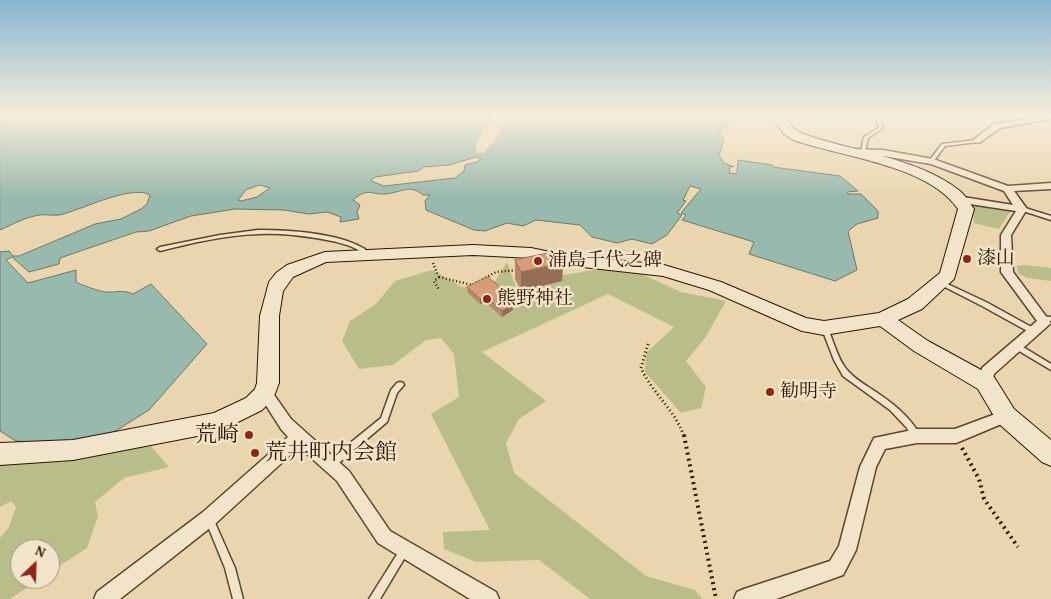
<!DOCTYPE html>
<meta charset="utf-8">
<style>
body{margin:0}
#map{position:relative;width:1051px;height:599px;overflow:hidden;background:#ead6ae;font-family:"Gentium Book Plus",serif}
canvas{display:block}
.north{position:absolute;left:10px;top:539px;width:50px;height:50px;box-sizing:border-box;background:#f1e4ca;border:1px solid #a49179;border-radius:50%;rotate:24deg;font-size:14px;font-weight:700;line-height:20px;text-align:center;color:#301500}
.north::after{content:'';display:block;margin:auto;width:18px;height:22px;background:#8f2418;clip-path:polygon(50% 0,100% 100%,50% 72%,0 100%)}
</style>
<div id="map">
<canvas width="1051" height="599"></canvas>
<div class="north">N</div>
</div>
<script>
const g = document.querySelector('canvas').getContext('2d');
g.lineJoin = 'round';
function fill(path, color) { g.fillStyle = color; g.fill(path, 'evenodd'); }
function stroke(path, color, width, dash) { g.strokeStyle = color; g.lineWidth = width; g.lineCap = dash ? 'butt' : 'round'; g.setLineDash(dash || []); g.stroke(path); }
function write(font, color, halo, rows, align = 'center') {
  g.font = font + ' "Gentium Book Plus","Noto Serif JP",serif'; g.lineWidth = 5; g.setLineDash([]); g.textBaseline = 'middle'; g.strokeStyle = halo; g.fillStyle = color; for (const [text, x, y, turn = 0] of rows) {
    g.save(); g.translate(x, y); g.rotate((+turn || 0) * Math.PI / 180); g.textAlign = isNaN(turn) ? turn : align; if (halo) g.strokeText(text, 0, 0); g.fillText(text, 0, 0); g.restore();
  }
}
const green = new Path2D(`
 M 973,204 L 1011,210 L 999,229 L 974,223 Z
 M 507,262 L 517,290 L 564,275 L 599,269 L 637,272 L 681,292 L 726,301 L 705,338 L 686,361 L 706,387 L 701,408 L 681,413 L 645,372 L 646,353 L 674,327 L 608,294 L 482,352 L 546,401 L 519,419 L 506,443 L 514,473 L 646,576 L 695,590 L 702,599 L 590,599 L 539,560 L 476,562 L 444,549 L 443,532 L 490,530 L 431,414 L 459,397 L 454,354 L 441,338 L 426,340 L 393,365 L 359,369 L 342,341 L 350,321 L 376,304 L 395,281 L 432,270 L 462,287 L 466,287 L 495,281 Z
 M 1025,265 L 1051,268 L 1051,281 L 1027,278 L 1018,273 L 1017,266 Z
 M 148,443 L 169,467 L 124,478 L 95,502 L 98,516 L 87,548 L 50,572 L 50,549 L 20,549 L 20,579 L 40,579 L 10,599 L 0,599 L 0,538 L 9,527 L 16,507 L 11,501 L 0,507 L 0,463 Z`);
const water = new Path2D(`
 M 0,116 L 742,116 L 738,120 L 732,120 L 719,132 L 724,140 L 719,155 L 724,163 L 734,167 L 730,166 L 729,173 L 737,174 L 738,160 L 772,165 L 773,167 L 840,176 L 858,191 L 847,192 L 848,194 L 861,194 L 878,211 L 878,218 L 857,224 L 848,231 L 857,270 L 835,281 L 749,254 L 754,242 L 682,220 L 686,215 L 681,213 L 701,189 L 690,186 L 683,200 L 686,201 L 677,213 L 682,215 L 667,235 L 652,244 L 632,239 L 617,243 L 592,237 L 580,225 L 536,220 L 523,226 L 507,223 L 485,231 L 474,230 L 426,210 L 425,201 L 430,195 L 423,195 C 410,184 402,192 386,194 C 371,195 368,187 353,200 L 360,205 L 357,212 L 359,219 L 340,222 L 341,217 L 327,212 L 309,214 L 284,210 L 235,209 L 191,216 L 149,231 L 136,232 L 60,258 L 59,264 L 29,272 L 12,257 L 6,260 L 28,283 L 76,270 L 76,282 C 81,285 99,291 105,292 C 116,293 122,289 133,294 L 151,284 L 207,344 L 149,410 L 106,437 L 59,443 L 16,441 L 0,431 L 0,252 L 9,251 L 13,256 L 19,256 L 95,224 L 121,219 L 141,209 L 147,204 L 150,195 C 130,184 80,211 59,215 C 53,216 46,214 40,215 C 26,217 13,224 0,230 ZM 477,157 L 481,159 L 477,162 L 465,165 L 464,171 L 455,178 L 384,186 L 371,181 L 375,177 L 418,171 L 424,167 L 449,165 ZM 260,185 L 270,188 L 257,197 L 241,201 L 238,200 L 246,190 Z`);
const pier = new Path2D(`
 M 492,116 L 504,117 L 503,125 L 496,140 L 483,153 L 476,153 L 476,143 Z`);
const pathFar2 = new Path2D(`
 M 433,263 L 438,276
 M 439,277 L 472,285 L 496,272 L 518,270
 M 439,277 L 434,281 L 439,290`);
const pathFar1 = new Path2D(`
 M 648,344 L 641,368 C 653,394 674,409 684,436`);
const path = new Path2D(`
 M 684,435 L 716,599
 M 962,448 L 979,479 L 984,499 L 1018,547`);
const lane = new Path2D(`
 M 875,116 L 879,116 L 883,128 L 868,138 L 865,152 L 861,153 L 861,152 L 864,137 L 879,128 Z
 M 976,140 L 978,141 L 978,142 L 945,146 L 933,162 L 931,162 L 929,161 L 942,144 Z
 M 1022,207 L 1051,216 L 1051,220 L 1020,210 L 1020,208 Z
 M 258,230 C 290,230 338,233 365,249 L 367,254 L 364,256 L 362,255 L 360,251 C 347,243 332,241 316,238 C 297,235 278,233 259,234 C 225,235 192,243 160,251 L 157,249 L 160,247 L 220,235 Z
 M 941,281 L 986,302 L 1035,329 L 1036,331 L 1035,333 L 1031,333 L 982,306 L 939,284 L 938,283 L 939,282 Z
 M 1041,316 L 1051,317 L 1051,321 L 1041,320 L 1040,318 Z
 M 823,327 L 827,327 L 828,329 C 834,342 838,361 848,371 C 855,379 864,384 873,390 C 891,402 909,415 920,435 L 919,437 L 916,438 L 913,437 L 906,427 L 890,410 L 843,376 L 834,360 L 822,329 Z
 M 1014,344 L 1018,344 L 1051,364 L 1051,370 L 1014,348 L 1013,346 Z
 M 400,382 L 403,383 L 404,385 L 397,393 L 387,422 L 334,467 L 331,468 L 328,467 L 327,464 L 328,461 L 381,418 L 391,390 L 397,383 Z
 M 209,515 L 212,516 L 235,568 L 243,599 L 233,599 L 225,568 L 205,519 L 206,516 Z
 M 404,546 L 407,548 L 409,551 L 407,554 L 380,599 L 369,599 L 401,548 Z`);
const street = new Path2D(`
 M 1045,116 L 1051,116 L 1051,119 L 1000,128 L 979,143 L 972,141 L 994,124 Z
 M 849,149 L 883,150 L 933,159 L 1008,186 L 1051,183 L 1051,189 L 1014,191 L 1027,209 L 1011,235 L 1013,272 L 1051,323 L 994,374 L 991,387 L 986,389 L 981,387 L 979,383 L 982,368 L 1037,321 L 1001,272 L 1001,235 L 1016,211 L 963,203 L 958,200 L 963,197 L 1013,205 L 1004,191 L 931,164 L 883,156 L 846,154 L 845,152 Z
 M 265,387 L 270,389 L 291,419 L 349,471 L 390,531 L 496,592 L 499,599 L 470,599 L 378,543 L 337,481 L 299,447 L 215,524 L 120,599 L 94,599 L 97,592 L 203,512 L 288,437 L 281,429 L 258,393 L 260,389 Z
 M 1006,410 L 1011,412 L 1014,416 L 1011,420 L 956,443 L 917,443 L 885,449 L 876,467 L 856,550 L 843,575 L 776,599 L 734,599 L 737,592 L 744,589 L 830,561 L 839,546 L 860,467 L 874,438 L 917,429 L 955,429 Z`);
const secondary = new Path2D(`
 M 772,116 L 784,116 L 793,128 L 803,134 C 851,151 919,158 960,191 C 965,195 970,203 974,209 L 954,279 L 922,309 L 898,320 L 928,341 L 994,377 L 1014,409 L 1051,440 L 1051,466 L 1042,462 L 998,423 L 978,389 L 914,351 L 880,326 L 824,335 L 802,331 L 709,290 L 663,276 L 565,265 L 531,258 L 473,255 L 326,262 L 293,277 L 283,291 L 279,316 L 279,383 L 273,399 L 262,410 L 218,432 L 73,460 L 0,465 L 0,443 L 73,440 L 214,413 L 246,398 L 255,389 L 257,383 L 260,316 L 269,282 L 276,273 L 287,265 L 325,252 L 473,245 L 531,248 L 565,255 L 664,265 L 721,282 L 806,318 L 824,321 L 879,313 L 908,299 L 940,273 L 958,209 C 928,165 842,157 793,140 L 784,134 Z`);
const wall = new Path2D(`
 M 515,260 L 563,263 L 562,281 L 521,291 L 515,279 Z
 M 467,287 L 502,295 L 513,310 L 502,317 L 485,302 L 480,304 L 468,293 Z`);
const shadedWall = new Path2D(`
 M 563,263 L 562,281 L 521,291 L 521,272 Z
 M 502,289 L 502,295 L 497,291 Z
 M 485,296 L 485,302 L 480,304 L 480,299 Z
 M 513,305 L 513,310 L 502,317 L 502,311 Z`);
const building = new Path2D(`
 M 555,252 L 563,263 L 521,272 L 515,260 Z
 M 488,277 L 502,289 L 497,291 L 513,305 L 502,311 L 485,296 L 480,299 L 467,287 Z`);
const markers = [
 [967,259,5,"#8f2418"],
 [538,261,5,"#8f2418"],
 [487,299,5,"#8f2418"],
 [770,392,5,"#8f2418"],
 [249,435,5,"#8f2418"],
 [255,453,5,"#8f2418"]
];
const poiNames = [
 ["漆山",977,259],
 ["浦島千代之碑",548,261],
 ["熊野神社",497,299],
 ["勧明寺",780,392]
];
const nearPoinames = [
 ["荒崎",239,435],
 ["荒井町内会館",265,453,"left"]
];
fill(green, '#b9bd89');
fill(water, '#98b9ad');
stroke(water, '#6e7768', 1);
fill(pier, '#ead6ae');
stroke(lane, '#5e452c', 3);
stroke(street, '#5e452c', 3);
stroke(secondary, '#301500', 2);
stroke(pathFar2, '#301500', 2.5, [1, 2.5]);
stroke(pathFar1, '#301500', 3, [1, 3]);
stroke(path, '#301500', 4, [2, 4]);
fill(lane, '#f1e4ca');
fill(street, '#f1e4ca');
fill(secondary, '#f1e4ca');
fill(wall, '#b88768');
fill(shadedWall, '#966e55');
fill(building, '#d69d79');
stroke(building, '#966e55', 1);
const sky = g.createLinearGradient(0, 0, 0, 199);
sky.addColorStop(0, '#88b6d0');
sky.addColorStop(0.58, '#f6eddb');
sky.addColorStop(1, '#f6eddb00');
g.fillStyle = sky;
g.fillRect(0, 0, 1051, 199);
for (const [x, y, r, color] of markers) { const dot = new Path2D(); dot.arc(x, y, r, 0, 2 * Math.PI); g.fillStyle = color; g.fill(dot); stroke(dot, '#f1e4ca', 2); }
write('19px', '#301500', '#f1e4ca', poiNames, 'left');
write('22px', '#301500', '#f1e4ca', nearPoinames, 'right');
</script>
